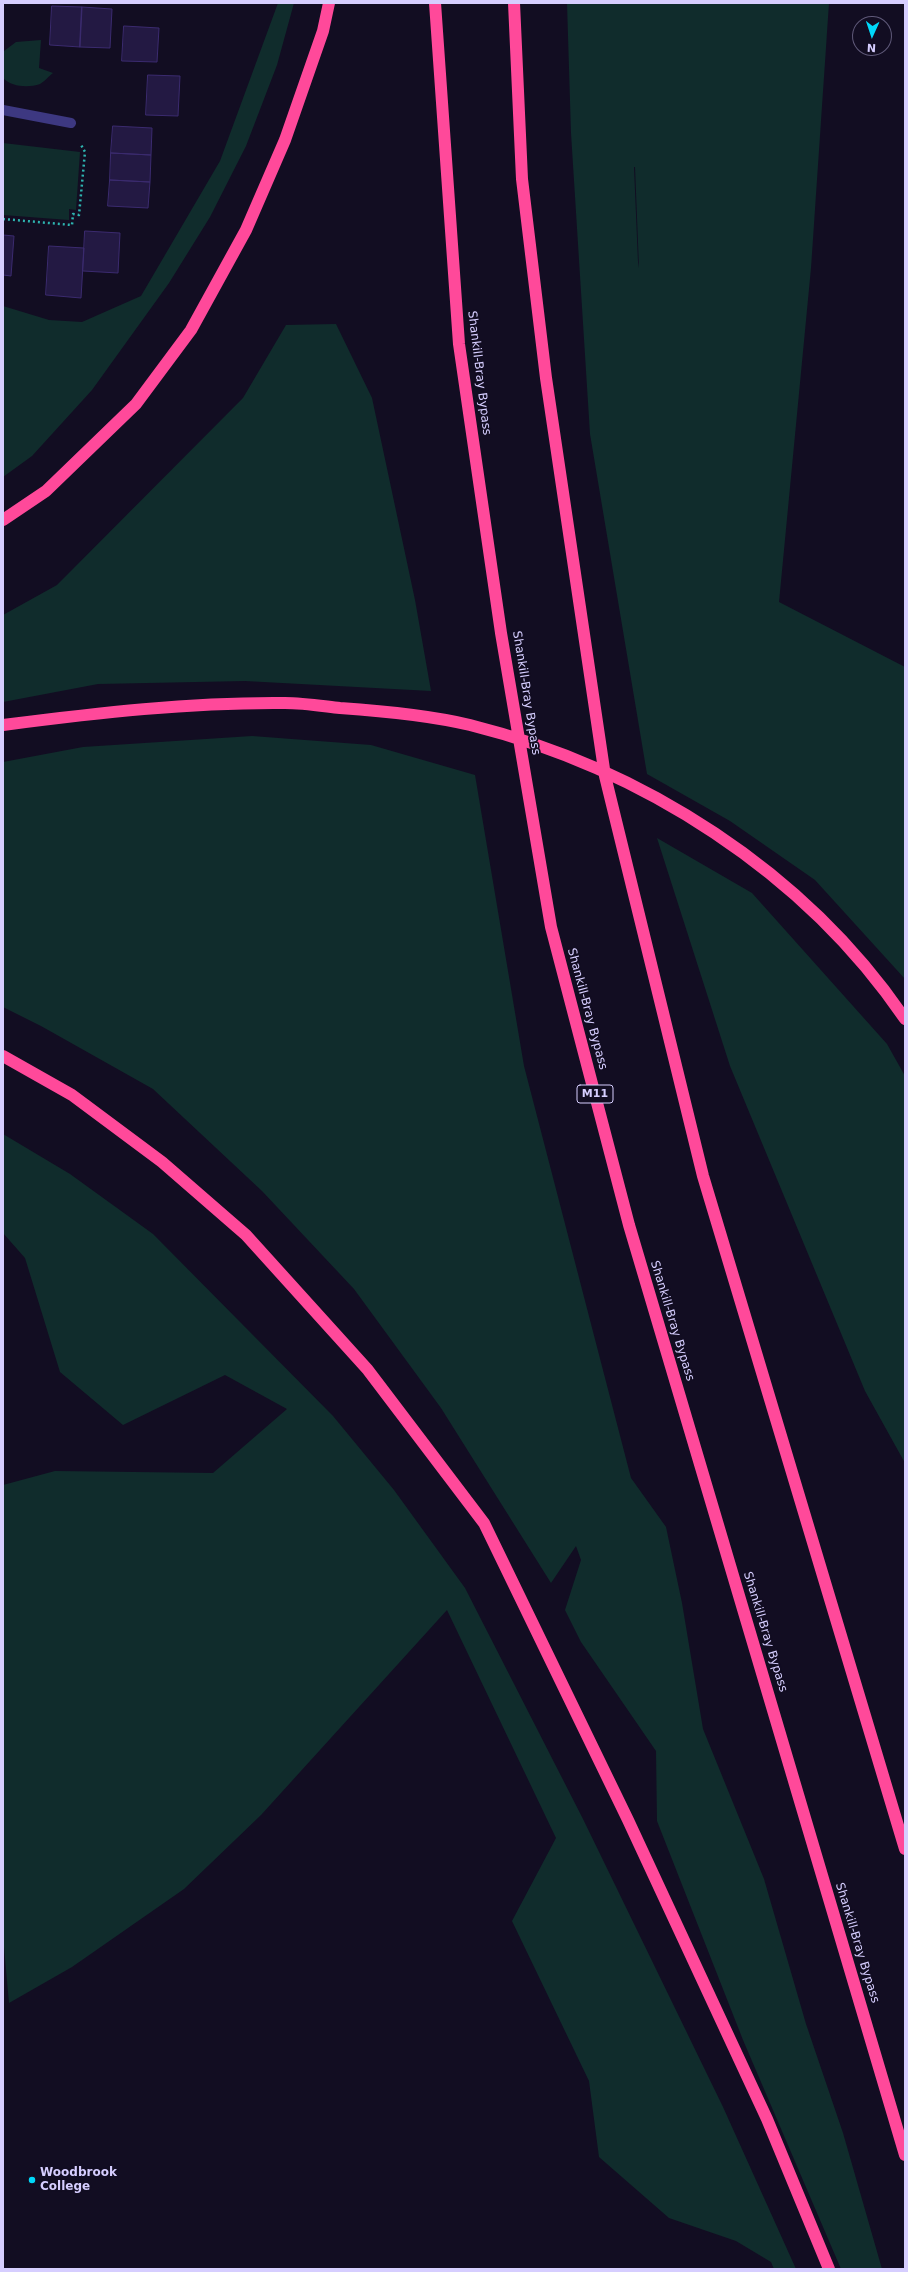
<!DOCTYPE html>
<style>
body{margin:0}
#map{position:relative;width:908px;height:2272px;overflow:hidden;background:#120d22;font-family:"DejaVu Sans",sans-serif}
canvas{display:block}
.frame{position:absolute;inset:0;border:4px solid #d6ceff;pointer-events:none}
.north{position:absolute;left:852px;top:16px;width:40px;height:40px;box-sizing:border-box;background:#120d22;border:1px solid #605a7a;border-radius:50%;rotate:183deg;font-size:11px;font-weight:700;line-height:16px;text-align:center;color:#d6ceff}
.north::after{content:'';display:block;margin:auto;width:14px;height:18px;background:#00d8f9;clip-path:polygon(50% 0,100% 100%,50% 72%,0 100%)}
</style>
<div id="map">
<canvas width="908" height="2272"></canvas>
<div class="frame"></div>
<div class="north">N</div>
</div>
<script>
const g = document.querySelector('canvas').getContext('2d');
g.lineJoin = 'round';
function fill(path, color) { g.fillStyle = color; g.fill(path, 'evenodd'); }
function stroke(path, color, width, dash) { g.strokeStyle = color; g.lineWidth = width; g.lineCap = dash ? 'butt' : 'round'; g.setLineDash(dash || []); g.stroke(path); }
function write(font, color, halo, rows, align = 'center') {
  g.font = font + ' "DejaVu Sans",sans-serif'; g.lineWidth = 3.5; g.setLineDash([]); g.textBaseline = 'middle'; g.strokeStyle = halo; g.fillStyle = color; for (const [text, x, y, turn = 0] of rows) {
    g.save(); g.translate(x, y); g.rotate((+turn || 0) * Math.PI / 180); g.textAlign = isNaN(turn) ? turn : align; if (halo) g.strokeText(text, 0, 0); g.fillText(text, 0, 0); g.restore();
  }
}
const green = new Path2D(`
 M 278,3 L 294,3 L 277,65 L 246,146 L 210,217 L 169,283 L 92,390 L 32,456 L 3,477 L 3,306 L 49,320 L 82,322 L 141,296 L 220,161 Z
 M 567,3 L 829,3 L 811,268 L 779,602 L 905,667 L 905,979 L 815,880 L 730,821 L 647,774 L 590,434 L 571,133 ZM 634,167 L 635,167 L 639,268 L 638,262 Z
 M 41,40 L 39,68 L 53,73 C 49,76 44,82 40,84 C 28,88 12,87 3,78 L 4,51 L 16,42 Z
 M 3,143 L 80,152 L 76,210 L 69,209 L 69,220 L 3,215 Z
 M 336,324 L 372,398 L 415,600 L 431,691 L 245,681 L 98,684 L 3,702 L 3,615 L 57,585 L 243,398 L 286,325 Z
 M 252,736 L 371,745 L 475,775 L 524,1066 L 631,1478 L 666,1527 L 682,1603 L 703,1729 L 764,1879 L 806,2024 L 843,2133 L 882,2269 L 841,2269 L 743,2040 L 657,1821 L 656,1751 L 581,1642 L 565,1610 L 581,1560 L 576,1546 L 551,1583 L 441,1408 L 354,1289 L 262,1191 L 153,1089 L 41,1026 L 3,1007 L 3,762 L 83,747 Z
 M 657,838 L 752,893 L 887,1044 L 905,1076 L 905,1463 L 865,1391 L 730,1066 Z
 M 3,1134 L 70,1174 L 153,1234 L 333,1416 L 394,1490 L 465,1588 L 583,1819 L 723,2107 L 796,2269 L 774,2269 L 771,2262 L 736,2241 L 669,2218 L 599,2157 L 589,2081 L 512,1921 L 556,1838 L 447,1610 L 261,1815 L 184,1889 L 72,1967 L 9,2003 L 3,1936 L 3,1485 L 55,1471 L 213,1473 L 287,1409 L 225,1375 L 123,1425 L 60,1372 L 25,1258 L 3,1233 Z`);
const building = new Path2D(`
 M 52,6 L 82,7 L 80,47 L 50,45 Z
 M 82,7 L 112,9 L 110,48 L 80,47 Z
 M 124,26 L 159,28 L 157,62 L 122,61 Z
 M 148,75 L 180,76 L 178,116 L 146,115 Z
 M 113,126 L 152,128 L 151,155 L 111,153 Z
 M 111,153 L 151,155 L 150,182 L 110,180 Z
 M 110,180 L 150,182 L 148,208 L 108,206 Z
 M 85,231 L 120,233 L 118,273 L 83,271 Z
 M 3,235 L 14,236 L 11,276 L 3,275 Z
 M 49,246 L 84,248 L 81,298 L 46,295 Z`);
const path = new Path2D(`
 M 3,219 L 72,225 L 73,214 L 79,215 L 85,152 L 80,143`);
const minor = new Path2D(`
 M 3,110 L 71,123`);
const motorway = new Path2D(`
 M 435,3 L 459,344 L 501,633 L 551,927 L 629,1225 L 905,2155
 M 514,3 L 522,179 L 546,378 L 605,776 L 703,1176 L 905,1849
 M 3,520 L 46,491 L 136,404 L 191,330 L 246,230 L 285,140 L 323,31 L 329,3
 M 3,725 C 96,713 191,702 285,703 C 303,703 322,706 340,708 C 384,711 428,715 470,725 C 642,768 805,872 905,1019
 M 3,1056 L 72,1095 L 162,1162 L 246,1235 L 368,1370 L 484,1523 L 628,1820 L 767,2119 L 829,2269`);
const markers = [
 [32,2180,4,"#00d8f9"]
];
const shields = [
 [595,1094,36]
];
const shieldNames = [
 ["M11",595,1094]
];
const streetNames = [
 ["Shankill-Bray Bypass",479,373,83],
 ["Shankill-Bray Bypass",526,693,81],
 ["Shankill-Bray Bypass",587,1009,75],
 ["Shankill-Bray Bypass",672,1321,73],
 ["Shankill-Bray Bypass",765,1632,73],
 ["Shankill-Bray Bypass",857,1943,73]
];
const poiNames = [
 ["Woodbrook",40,2173],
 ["College",40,2187]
];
fill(green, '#102c2c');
fill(building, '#231943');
stroke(building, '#3b2b6f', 1);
stroke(path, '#2eb4b0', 2.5, [2, 3]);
stroke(minor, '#3d3881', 10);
stroke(motorway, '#ff499a', 12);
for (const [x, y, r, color] of markers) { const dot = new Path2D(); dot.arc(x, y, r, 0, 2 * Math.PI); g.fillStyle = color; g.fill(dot); stroke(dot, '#120d22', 1.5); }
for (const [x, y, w] of shields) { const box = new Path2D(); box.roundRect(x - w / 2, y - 9, w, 18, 3); g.fillStyle = '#120d22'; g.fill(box); stroke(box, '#d6ceff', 1); }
write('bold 11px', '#d6ceff', null, shieldNames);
write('12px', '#d6ceff', '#120d22', streetNames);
write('bold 12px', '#d6ceff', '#120d22', poiNames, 'left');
</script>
